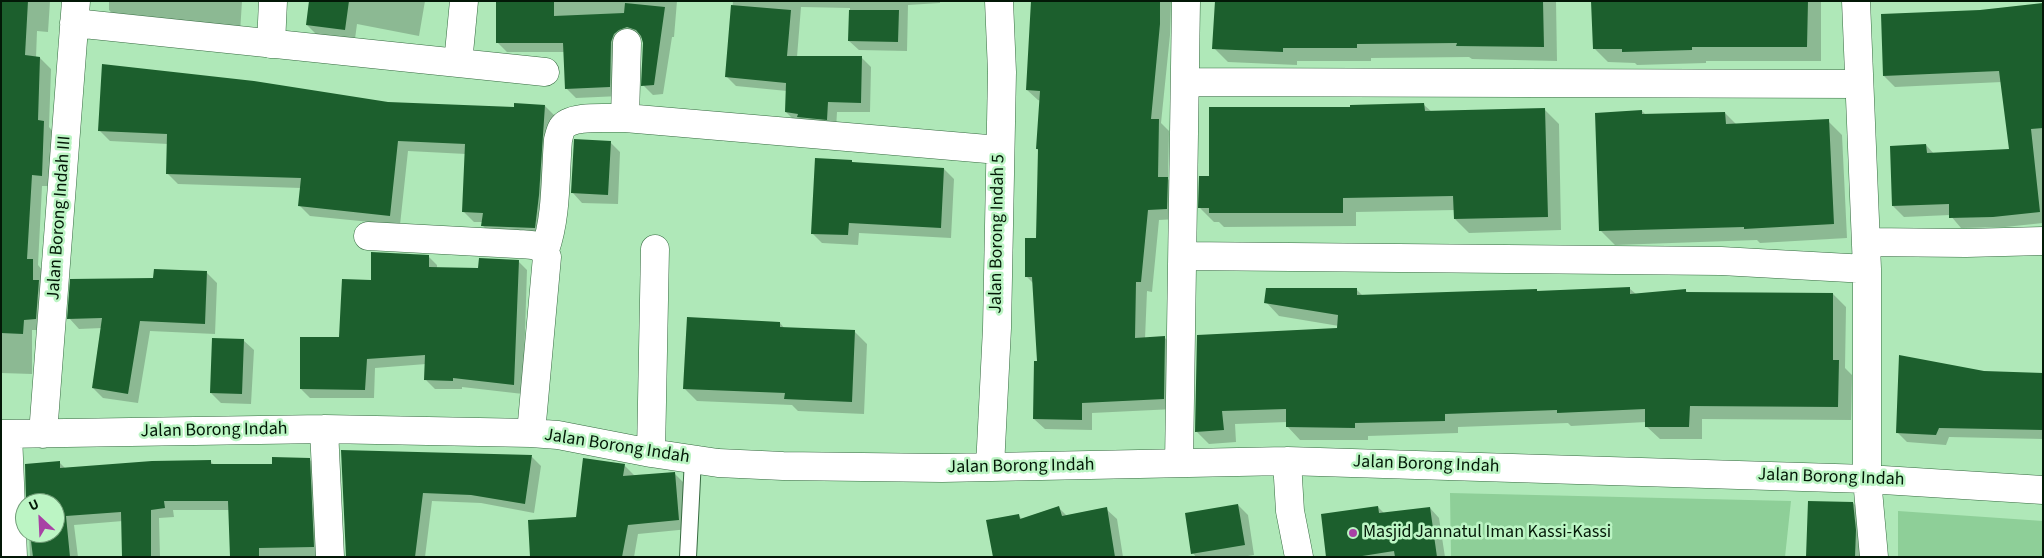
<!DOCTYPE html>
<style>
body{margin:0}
#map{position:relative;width:2044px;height:558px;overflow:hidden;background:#afe8b8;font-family:"Source Sans 3",sans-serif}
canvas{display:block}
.frame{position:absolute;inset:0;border:2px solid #031807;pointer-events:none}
.north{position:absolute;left:15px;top:493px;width:50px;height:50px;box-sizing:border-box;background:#bcf5c4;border:1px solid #729d78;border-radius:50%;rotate:335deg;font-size:14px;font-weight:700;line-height:20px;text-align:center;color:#031807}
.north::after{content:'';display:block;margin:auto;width:18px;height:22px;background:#a841a5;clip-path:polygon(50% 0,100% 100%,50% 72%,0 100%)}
</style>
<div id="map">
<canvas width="2044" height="558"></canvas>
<div class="frame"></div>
<div class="north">U</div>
</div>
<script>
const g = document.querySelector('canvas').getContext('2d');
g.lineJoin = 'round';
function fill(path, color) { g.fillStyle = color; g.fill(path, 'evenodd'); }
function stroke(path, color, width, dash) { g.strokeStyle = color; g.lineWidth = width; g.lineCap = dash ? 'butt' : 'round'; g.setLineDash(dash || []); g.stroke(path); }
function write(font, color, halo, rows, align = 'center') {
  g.font = font + ' "Source Sans 3",sans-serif'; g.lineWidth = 5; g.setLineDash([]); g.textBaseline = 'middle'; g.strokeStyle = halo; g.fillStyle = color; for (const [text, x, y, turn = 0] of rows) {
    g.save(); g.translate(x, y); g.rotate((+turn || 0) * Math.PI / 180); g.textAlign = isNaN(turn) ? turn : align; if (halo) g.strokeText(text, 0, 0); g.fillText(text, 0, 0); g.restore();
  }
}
const green = new Path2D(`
 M 1450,493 L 1791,501 L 1785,557 L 1451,557 Z
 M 1898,511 L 2043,521 L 2043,557 L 1898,557 Z`);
const shadow = new Path2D(`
 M 1,1 L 50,1 L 48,32 L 37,31 L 36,58 L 40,58 L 51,69 L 49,127 L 54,133 L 53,186 L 42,186 L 38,265 L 43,271 L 47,330 L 32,330 L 32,374 L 1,373 Z
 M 109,1 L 242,1 L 240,33 L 119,21 L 109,10 Z
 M 310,1 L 425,1 L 419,36 L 357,24 L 355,39 L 317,35 L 307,25 Z
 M 498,1 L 677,1 L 674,37 L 672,37 L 663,94 L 653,95 L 643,85 L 644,43 L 643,38 L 637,37 L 620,96 L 576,98 L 566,88 L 565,52 L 507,52 L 497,42 Z
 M 733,1 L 940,1 L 940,3 L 908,5 L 907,51 L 859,50 L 849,41 L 850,8 L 801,7 L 797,57 L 861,57 L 871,67 L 870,112 L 837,112 L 836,129 L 796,122 L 786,112 L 787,91 L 736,86 L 726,76 Z
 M 1033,1 L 1171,1 L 1170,35 L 1161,123 L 1169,131 L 1168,179 L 1178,189 L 1177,219 L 1159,220 L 1152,292 L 1147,291 L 1145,339 L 1165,338 L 1175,348 L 1174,409 L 1092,413 L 1092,430 L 1045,429 L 1034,419 L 1038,363 L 1034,284 L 1026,276 L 1037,239 L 1039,151 L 1037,149 L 1041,101 L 1038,100 L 1027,90 Z
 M 1216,1 L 1556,1 L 1557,61 L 1472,59 L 1469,57 L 1371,58 L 1371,61 L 1297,61 L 1297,65 L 1228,62 L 1214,48 Z
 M 1593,1 L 1821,1 L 1821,61 L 1706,61 L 1706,63 L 1637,65 L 1635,63 L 1608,62 L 1594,48 Z
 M 2043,4 L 2043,223 L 2005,227 L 1961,228 L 1950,215 L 1904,217 L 1893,206 L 1926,145 L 1934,154 L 2010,150 L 2002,82 L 1895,87 L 1884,76 L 1980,11 Z
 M 388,103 L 515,108 L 545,106 L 555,116 L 545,238 L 493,237 L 483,226 L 483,222 L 474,222 L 463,211 L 466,154 L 408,151 L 400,225 L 310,216 L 300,206 L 301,188 L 178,184 L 168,174 L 168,144 L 110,141 L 99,130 Z
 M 1424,105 L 1432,112 L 1545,110 L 1559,124 L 1561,230 L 1469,233 L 1455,219 L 1455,210 L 1356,212 L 1356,226 L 1224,227 L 1219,222 L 1214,222 L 1200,208 L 1210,177 L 1352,108 Z
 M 1642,111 L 1646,115 L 1725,113 L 1737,125 L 1828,121 L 1842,135 L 1847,238 L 1760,243 L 1757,240 L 1615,245 L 1601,231 Z
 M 610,142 L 620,152 L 618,204 L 582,203 L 572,192 Z
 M 851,161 L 854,164 L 944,169 L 954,179 L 951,238 L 859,233 L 858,245 L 822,243 L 812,233 Z
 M 428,256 L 437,265 L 437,268 L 479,270 L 518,261 L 527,270 L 523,394 L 462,387 L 462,389 L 435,389 L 426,380 L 426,364 L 375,368 L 374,398 L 310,398 L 301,389 L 340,338 L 372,281 Z
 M 155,271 L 207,273 L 217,283 L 215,334 L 150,331 L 138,403 L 103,398 L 93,388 L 102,328 L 79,329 L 69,318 L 155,279 Z
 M 1629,288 L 1636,294 L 1686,291 L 1688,293 L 1833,294 L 1846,307 L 1845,368 L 1852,375 L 1851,420 L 1702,419 L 1702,439 L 1660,439 L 1646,426 L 1646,422 L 1571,426 L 1568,423 L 1458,427 L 1458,433 L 1368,436 L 1368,440 L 1300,440 L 1287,426 L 1287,422 L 1235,424 L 1236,442 L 1209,444 L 1196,431 L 1198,336 L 1339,329 L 1339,326 L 1279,316 L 1266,302 L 1356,289 L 1363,296 L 1536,290 L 1539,292 Z
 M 780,323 L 785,329 L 854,331 L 867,344 L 864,414 L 798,411 L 792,405 L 697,401 L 684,388 Z
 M 243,340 L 254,350 L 251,404 L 221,403 L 211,393 Z
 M 1984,372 L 2043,374 L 2043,439 L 1949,437 L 1946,445 L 1907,442 L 1897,432 Z
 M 342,452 L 532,457 L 541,466 L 534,513 L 481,503 L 432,501 L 425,557 L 347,557 Z
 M 309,459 L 319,469 L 323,557 L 225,557 L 231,556 L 230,510 L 173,510 L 174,517 L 159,518 L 160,557 L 123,557 L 123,521 L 74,525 L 78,557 L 30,557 L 29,533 L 55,533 L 55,503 L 28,503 L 59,462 L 65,468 L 210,461 L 215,466 L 273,466 Z
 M 624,465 L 634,475 L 675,474 L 685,484 L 689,529 L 638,534 L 634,557 L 531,557 L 577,518 Z
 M 1853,503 L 1863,513 L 1865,557 L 1807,557 Z
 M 1238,505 L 1248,515 L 1254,555 L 1242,557 L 1196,557 L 1193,553 Z
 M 1378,507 L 1384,513 L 1430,508 L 1439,518 L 1445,557 L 1327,557 Z
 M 1059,508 L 1067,516 L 1106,509 L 1117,519 L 1123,557 L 994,557 L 1018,515 L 1023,520 Z`);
const building = new Path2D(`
 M 1,1 L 28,1 L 25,55 L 40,57 L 38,120 L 44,121 L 42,176 L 32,175 L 27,259 L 33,259 L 33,280 L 39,280 L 36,319 L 24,320 L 23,334 L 1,333 Z
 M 309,1 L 349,1 L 345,30 L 306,25 Z
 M 496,1 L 554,1 L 554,16 L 624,13 L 625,3 L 665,7 L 654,85 L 641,86 L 643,43 L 641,36 L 636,30 L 627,27 L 619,30 L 614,34 L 611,42 L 610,87 L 565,89 L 563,43 L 496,43 Z
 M 1031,1 L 1160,1 L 1160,24 L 1151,119 L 1159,119 L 1158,177 L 1168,177 L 1167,209 L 1148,210 L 1141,282 L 1136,282 L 1135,338 L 1165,336 L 1164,399 L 1082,403 L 1082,420 L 1033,419 L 1034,361 L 1037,361 L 1032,277 L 1025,277 L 1025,238 L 1036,238 L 1038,149 L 1036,149 L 1040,91 L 1026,90 Z
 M 1215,1 L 1543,1 L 1544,47 L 1456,46 L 1457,43 L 1357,44 L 1357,48 L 1283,48 L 1283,52 L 1212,49 Z
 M 1591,1 L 1808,1 L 1807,47 L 1692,47 L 1692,50 L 1622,52 L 1622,49 L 1593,49 Z
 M 2043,3 L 2043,128 L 2031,129 L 2040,212 L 1993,217 L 1949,218 L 1949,204 L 1892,206 L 1890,146 L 1926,144 L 1927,153 L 2009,149 L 1999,71 L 1883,76 L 1881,14 L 1980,10 Z
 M 731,5 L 791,10 L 787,56 L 862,56 L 861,103 L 828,102 L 827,120 L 797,117 L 798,114 L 785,112 L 786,83 L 725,77 Z
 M 849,10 L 899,10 L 898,42 L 848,41 Z
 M 102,64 L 254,81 L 388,102 L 514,107 L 514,103 L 545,105 L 539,195 L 535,228 L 481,226 L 483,213 L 462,212 L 465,144 L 398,141 L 390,216 L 298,206 L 301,178 L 166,174 L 167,134 L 98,131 Z
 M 1424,103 L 1425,111 L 1545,108 L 1548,217 L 1454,219 L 1453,196 L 1343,198 L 1343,213 L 1209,213 L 1209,208 L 1198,208 L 1199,176 L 1209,176 L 1209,107 L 1350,107 L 1350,105 Z
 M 1642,110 L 1642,114 L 1725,112 L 1726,124 L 1829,119 L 1834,224 L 1744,229 L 1744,227 L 1599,231 L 1595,113 Z
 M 574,139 L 611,141 L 608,195 L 571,193 Z
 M 815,158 L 852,160 L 852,162 L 944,168 L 941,228 L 849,223 L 848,235 L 811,234 Z
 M 371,252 L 429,255 L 429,267 L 478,268 L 479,258 L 519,260 L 514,385 L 453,378 L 453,381 L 424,380 L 425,355 L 367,359 L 365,390 L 300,389 L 300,337 L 339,337 L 342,279 L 371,280 Z
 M 154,269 L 207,271 L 205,324 L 140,321 L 128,394 L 92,388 L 102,318 L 67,319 L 70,279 L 153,278 Z
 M 1630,287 L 1630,294 L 1686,289 L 1686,292 L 1833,293 L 1833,360 L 1839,360 L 1838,407 L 1690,406 L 1689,427 L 1645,427 L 1645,409 L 1557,413 L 1557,410 L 1445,414 L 1445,421 L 1355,423 L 1355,428 L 1286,427 L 1286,409 L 1222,411 L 1224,430 L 1195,432 L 1197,335 L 1337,328 L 1338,315 L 1264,303 L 1266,288 L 1357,288 L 1357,295 L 1537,289 L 1537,291 Z
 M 687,317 L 780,322 L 780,327 L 855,330 L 852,402 L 784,399 L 785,393 L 683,389 Z
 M 212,338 L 244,339 L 242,394 L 210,393 Z
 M 1899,355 L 1984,371 L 2043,373 L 2043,430 L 1939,428 L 1936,435 L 1896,433 Z
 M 341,450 L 532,455 L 525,504 L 471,495 L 423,493 L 415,557 L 346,557 Z
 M 272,457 L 310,458 L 314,547 L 259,548 L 259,557 L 230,557 L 228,501 L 164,501 L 165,508 L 151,510 L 151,557 L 122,557 L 121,512 L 66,516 L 70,557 L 33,557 L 30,533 L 55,533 L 55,503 L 26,503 L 25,464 L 60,461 L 60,468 L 152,461 L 211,460 L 211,464 L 272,464 Z
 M 583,458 L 625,464 L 623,476 L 675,472 L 679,520 L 628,525 L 622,557 L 530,557 L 528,520 L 576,517 Z
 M 1808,501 L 1853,502 L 1856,530 L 1855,557 L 1806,557 Z
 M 1238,504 L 1245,545 L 1191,554 L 1185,513 Z
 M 1059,506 L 1062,516 L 1107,507 L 1115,557 L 993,557 L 986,520 L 1019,514 L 1020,519 Z
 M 1378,506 L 1379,513 L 1430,507 L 1437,557 L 1395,557 L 1394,551 L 1356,557 L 1326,557 L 1321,514 Z`);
const service = new Path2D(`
 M 688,557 L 693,459`);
const minor = new Path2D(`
 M 1856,1 L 1867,269 L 1867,479 L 1874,557
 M 74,23 L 545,72
 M 271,44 L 273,1
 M 458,63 L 464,1
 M 1185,82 L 1859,84
 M 625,118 L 627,43
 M 368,236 L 517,244 C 530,245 542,243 547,257 L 531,433
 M 1866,242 L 1966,243 L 2043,241
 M 545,250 C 557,216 555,176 558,140 C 559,136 560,131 562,128 C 570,114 610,119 625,118 L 999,150
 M 1183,256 L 1721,261 L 1867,269
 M 324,429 L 330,557
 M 1,434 L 324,429 L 531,433 L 558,435 L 651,453 L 718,463 L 783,466 L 942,468 L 1287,461 L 1867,479 L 2043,490
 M 8,434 L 13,557
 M 43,434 L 76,1
 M 651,453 L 655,249
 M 1287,461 L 1290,511 L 1299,557
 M 1179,463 L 1186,1
 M 990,467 L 997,328 L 1002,72 L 999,1`);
const markers = [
 [1353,533,5,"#a841a5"]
];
const streetNames = [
 ["Jalan Borong Indah III",60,218,-86],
 ["Jalan Borong Indah 5",998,234,-89],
 ["Jalan Borong Indah",214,431,-1],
 ["Jalan Borong Indah",617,447,9],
 ["Jalan Borong Indah",1426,465,2],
 ["Jalan Borong Indah",1021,467,-1],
 ["Jalan Borong Indah",1831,478,2]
];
const poiNames = [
 ["Masjid Jannatul Iman Kassi-Kassi",1363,533]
];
fill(green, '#8ecf98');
fill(shadow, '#0003');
fill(building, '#1c5f2d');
stroke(service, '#366a40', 18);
stroke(minor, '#366a40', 29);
stroke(service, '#fff', 16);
stroke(minor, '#fff', 28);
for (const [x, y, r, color] of markers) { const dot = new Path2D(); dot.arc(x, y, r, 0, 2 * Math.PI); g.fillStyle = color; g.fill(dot); stroke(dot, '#bcf5c4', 2); }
write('18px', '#031807', '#bcf5c4', streetNames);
write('18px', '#031807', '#bcf5c4', poiNames, 'left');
</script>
